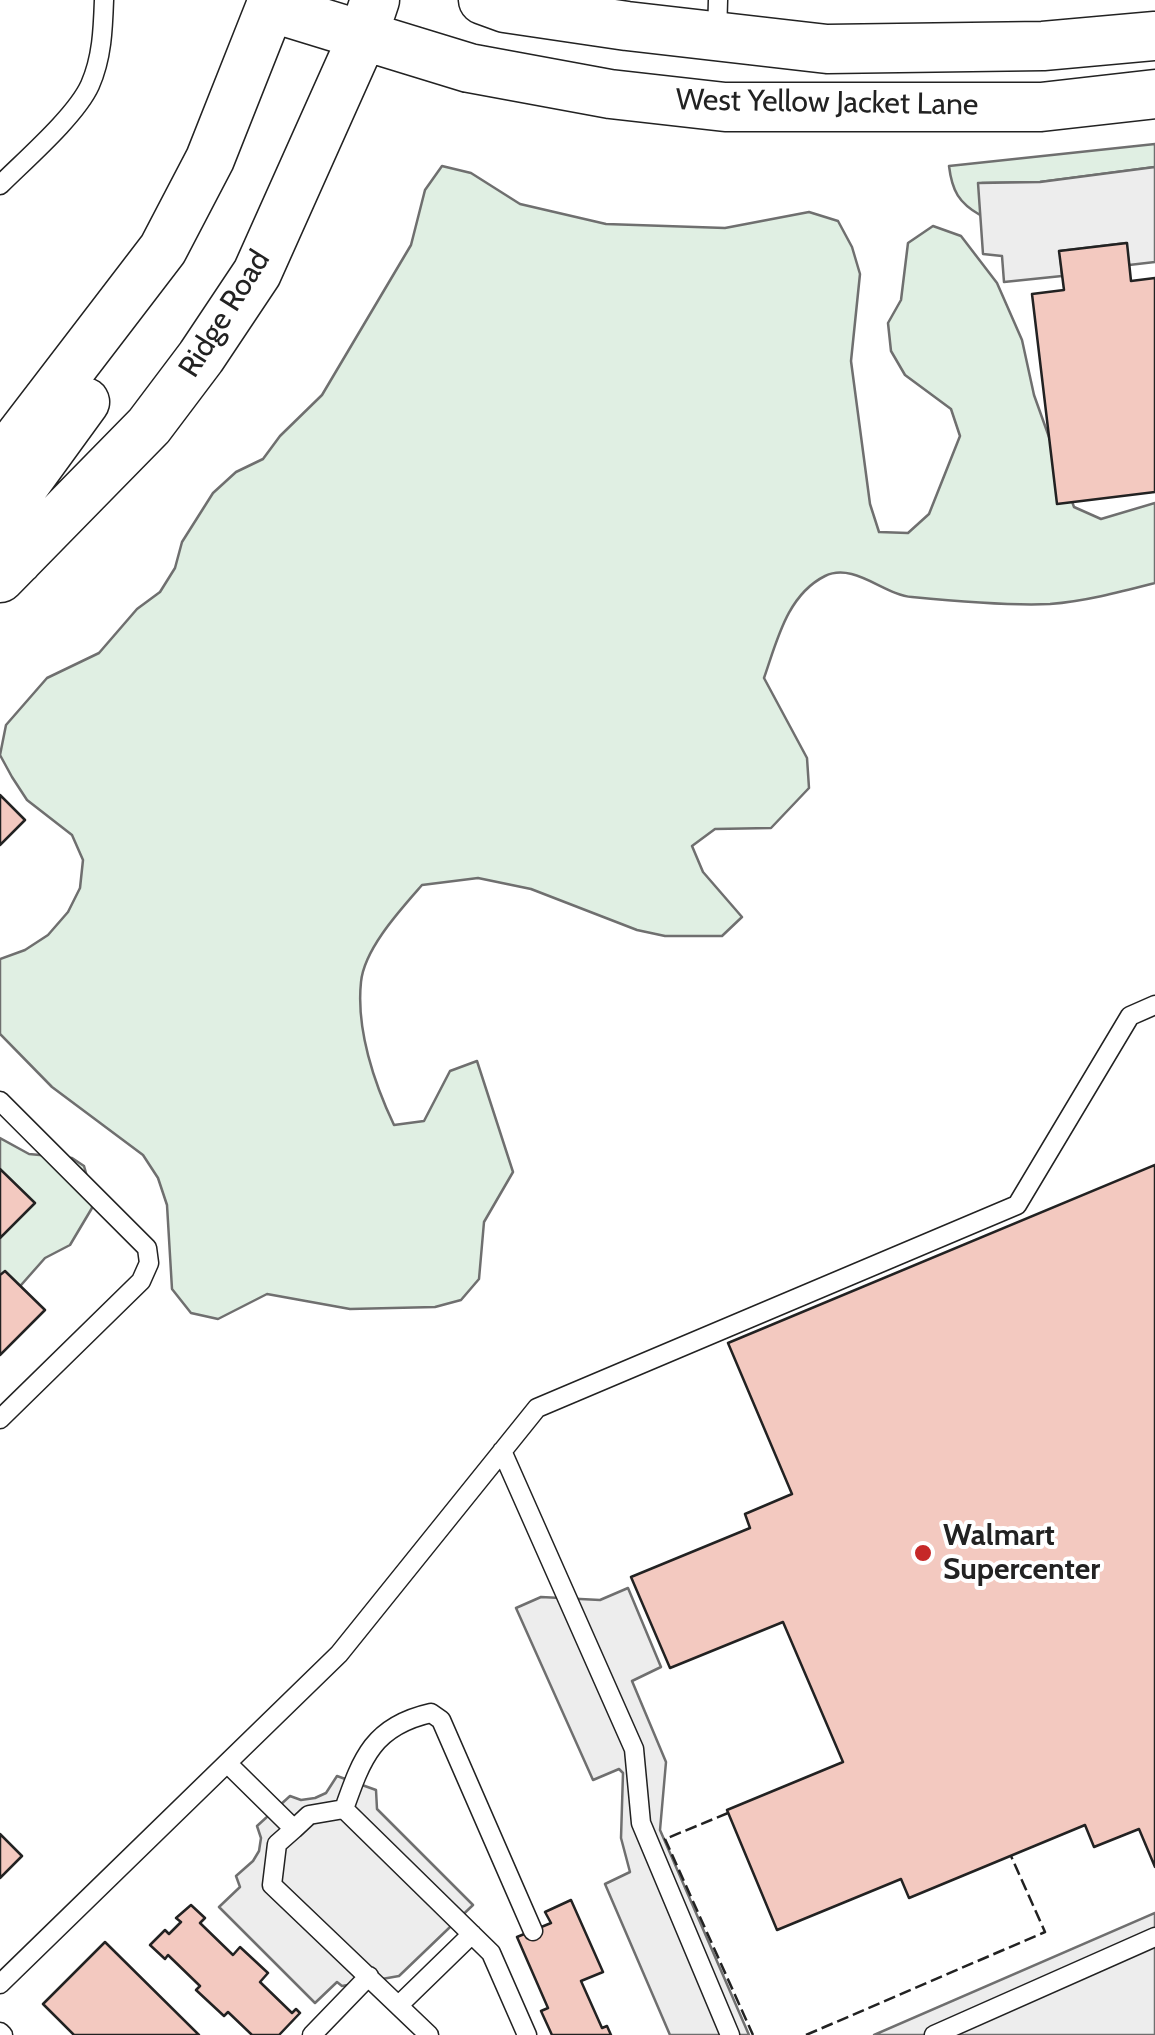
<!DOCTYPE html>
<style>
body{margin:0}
canvas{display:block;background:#fff}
</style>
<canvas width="1155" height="2035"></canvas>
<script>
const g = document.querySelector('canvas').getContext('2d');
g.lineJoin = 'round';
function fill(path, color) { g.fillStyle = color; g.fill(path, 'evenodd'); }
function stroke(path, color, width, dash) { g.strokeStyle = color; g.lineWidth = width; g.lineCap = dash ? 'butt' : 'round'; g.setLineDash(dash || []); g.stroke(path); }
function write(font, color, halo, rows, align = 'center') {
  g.font = font + ' Cabin,sans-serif'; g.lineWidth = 8; g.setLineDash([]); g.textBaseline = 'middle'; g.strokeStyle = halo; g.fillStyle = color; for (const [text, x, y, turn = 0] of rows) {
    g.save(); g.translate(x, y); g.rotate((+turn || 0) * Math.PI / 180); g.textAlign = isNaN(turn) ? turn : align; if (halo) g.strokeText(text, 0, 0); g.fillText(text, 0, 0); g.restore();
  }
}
const green = new Path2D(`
 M 1155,144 L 1155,167 L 1040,182 L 982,183 L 980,215 C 959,203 952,191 949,166 Z
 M 442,166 L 471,173 L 520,204 L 606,224 L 725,228 L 809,212 L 838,221 L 852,247 L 860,274 L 851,361 L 870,504 L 879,532 L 908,533 L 929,514 L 960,436 L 951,409 L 905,375 L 891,351 L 888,323 L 901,300 L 908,243 L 933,226 L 961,236 L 997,283 L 1022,340 L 1034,395 L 1074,507 L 1101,519 L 1155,503 L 1155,583 C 1120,592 1086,601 1050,604 C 1010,606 953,601 912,597 C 884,595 854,562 825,576 C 787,595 777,641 764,678 L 807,758 L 809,788 L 771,828 L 715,829 L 692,846 L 703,872 L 742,917 L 722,936 L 665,936 L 637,930 L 531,889 L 478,878 L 422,885 C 401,909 364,949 361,982 C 356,1029 374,1083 394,1125 L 424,1121 L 450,1071 L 477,1061 L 513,1172 L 484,1222 L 479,1279 L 461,1300 L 435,1307 L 350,1309 L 267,1294 L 218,1319 L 191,1313 L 172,1289 L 167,1205 L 158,1178 L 143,1155 L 52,1087 L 0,1034 L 0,959 L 25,950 L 48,935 L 68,912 L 80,888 L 83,860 L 72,835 L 27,800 L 12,777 L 0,755 L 6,725 L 47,678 L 99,653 L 137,609 L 160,592 L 175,568 L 182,542 L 213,493 L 236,472 L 263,459 L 280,436 L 322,395 L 411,245 L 425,190 Z
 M 0,1138 L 29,1154 L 72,1158 L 84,1166 L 92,1194 L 92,1208 L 70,1245 L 45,1258 L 0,1309 Z`);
const parking = new Path2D(`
 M 1155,167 L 1155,262 L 1129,265 L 1126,243 L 1060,251 L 1062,276 L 1004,282 L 1002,256 L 983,254 L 978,183 L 1040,182 Z
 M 628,1588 L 661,1667 L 632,1681 L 666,1762 L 660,1830 L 749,2035 L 670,2035 L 605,1884 L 630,1872 L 621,1838 L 623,1773 L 619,1769 L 593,1780 L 516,1608 L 541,1597 L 600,1600 Z
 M 337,1776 L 376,1790 L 377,1809 L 473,1905 L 399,1976 L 342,1986 L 337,1982 L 315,2003 L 219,1907 L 240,1887 L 236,1876 L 253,1861 L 259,1851 L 261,1838 L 257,1826 L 290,1796 L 301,1800 L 315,1798 L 326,1793 Z
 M 1155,1913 L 1155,2035 L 874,2035 Z`);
const building = new Path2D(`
 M 1127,243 L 1131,281 L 1155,278 L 1155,492 L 1057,504 L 1032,294 L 1064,290 L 1059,251 Z
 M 0,795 L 25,820 L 0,845 Z
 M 1155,1165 L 1155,1867 L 1139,1829 L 1094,1847 L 1085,1825 L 909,1898 L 901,1879 L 777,1930 L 727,1810 L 843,1762 L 783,1622 L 670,1668 L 631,1577 L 750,1528 L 745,1514 L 792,1494 L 728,1343 Z
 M 0,1169 L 35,1203 L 0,1238 Z
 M 5,1271 L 45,1310 L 0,1355 L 0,1275 Z
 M 0,1834 L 22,1856 L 0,1878 Z
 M 571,1900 L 603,1972 L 581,1981 L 602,2028 L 607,2026 L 611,2035 L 552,2035 L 541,2011 L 548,2008 L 517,1937 L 551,1923 L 545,1912 Z
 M 191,1905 L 205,1918 L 200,1923 L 233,1955 L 240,1947 L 268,1973 L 260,1982 L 292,2013 L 296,2009 L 300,2013 L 279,2035 L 252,2035 L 228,2012 L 224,2016 L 196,1990 L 200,1986 L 168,1955 L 165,1959 L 150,1945 L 165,1930 L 169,1934 L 181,1922 L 176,1918 Z
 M 105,1942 L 199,2035 L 74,2035 L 43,2004 Z`);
const lane = new Path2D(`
 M 717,36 L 718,0
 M 0,185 C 25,160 76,116 90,85 C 102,58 103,29 104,0
 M 0,1101 L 147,1248 L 149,1263 L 141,1281 L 0,1419
 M 502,1451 L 634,1749 L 641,1823 L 730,2035
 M 227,1763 L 294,1829 L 277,1844 L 272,1885 L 429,2035
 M 344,1809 C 362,1758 373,1726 431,1713 L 441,1720 L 533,1931
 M 294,1829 L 309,1815 L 344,1809 L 491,1953 L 527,2035
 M 0,1984 L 339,1654 L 537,1408 L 1017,1205 L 1130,1016 L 1155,1005
 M 399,2005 L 472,1934
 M 0,2032 L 3,2035
 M 312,2035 L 369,1976
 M 934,2035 L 1155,1937`);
const secondary = new Path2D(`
 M 483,0 L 505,8 L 627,26 L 827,49 L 1043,46 L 1155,36
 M 270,7 L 469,68 L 610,94 L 725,107 L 1041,107 L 1155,94
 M 0,462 L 163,249 L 210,159 L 273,0
 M 18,560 C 14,539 7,518 16,497 L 85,402
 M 0,578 L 149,426 L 201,357 L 257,273 L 363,36 L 375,0`);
const fence = new Path2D(`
 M 728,1813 L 665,1839 L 753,2035
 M 806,2035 L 1045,1932 L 1011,1856`);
const markers = [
 [923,1553,10,"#c62828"]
];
const streetNames = [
 ["West Yellow Jacket Lane",827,103,1],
 ["Ridge Road",225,314,-58]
];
const poiNames = [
 ["Walmart",943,1536],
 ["Supercenter",943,1570]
];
fill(green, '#e0efe3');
stroke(green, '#6f6f6f', 2.5);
fill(parking, '#ededed');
stroke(parking, '#6f6f6f', 2.5);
fill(building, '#f3c9c0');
stroke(building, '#222', 2.5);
stroke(lane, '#222', 21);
stroke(secondary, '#222', 51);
stroke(lane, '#fff', 18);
stroke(secondary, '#fff', 48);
stroke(fence, '#222', 2.5, [12, 5]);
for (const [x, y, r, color] of markers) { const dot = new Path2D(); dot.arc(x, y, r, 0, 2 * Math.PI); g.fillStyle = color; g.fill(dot); stroke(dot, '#fff', 4); }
write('30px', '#222', '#fff', streetNames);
write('bold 30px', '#222', '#fff', poiNames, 'left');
</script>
